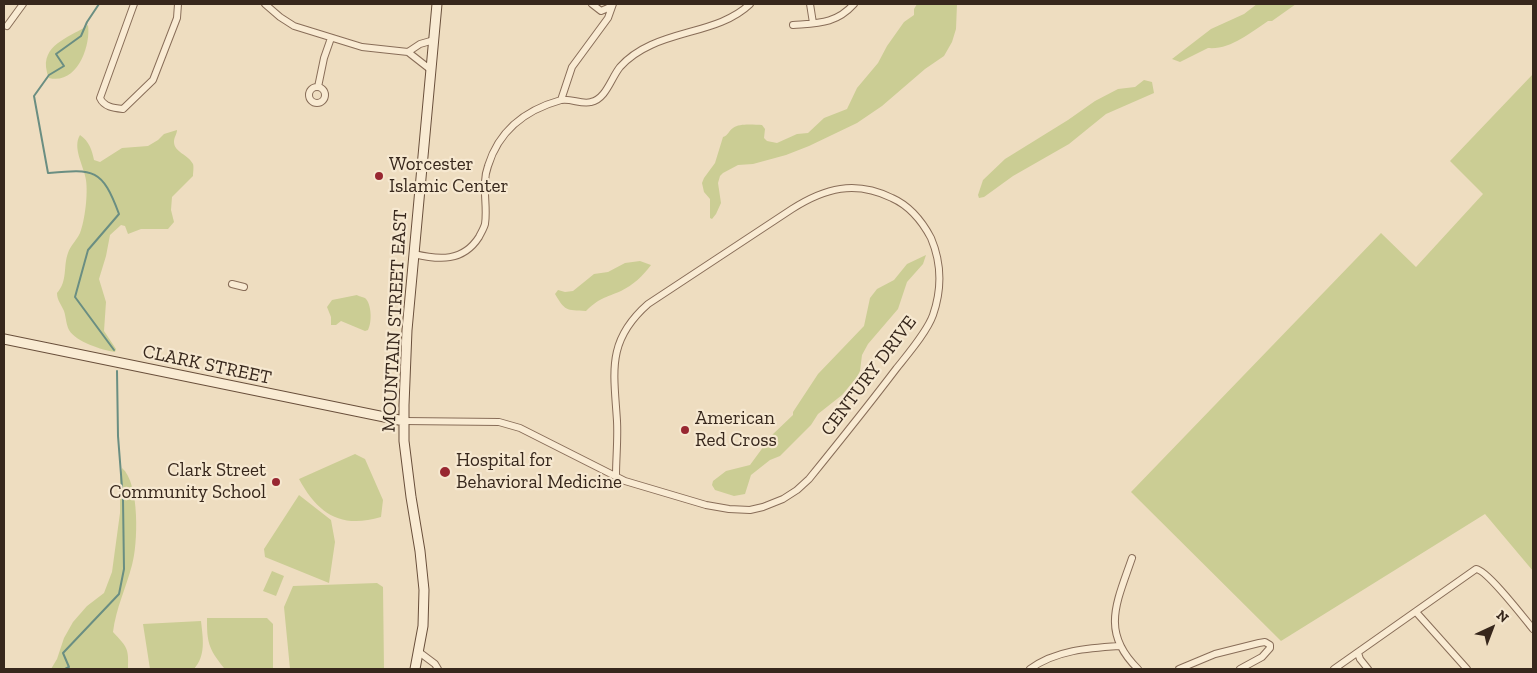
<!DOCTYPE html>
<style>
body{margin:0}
#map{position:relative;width:1537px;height:673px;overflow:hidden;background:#eeddc0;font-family:"Zilla Slab",serif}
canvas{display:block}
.frame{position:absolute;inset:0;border:5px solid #37271c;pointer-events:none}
.north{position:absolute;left:1467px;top:603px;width:50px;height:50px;-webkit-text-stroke:4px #f6e8d0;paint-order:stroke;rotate:43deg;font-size:14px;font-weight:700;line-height:20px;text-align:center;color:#37271c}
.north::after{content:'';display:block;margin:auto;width:18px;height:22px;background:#37271c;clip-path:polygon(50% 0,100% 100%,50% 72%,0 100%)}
</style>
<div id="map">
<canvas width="1537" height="673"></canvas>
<div class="frame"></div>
<div class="north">N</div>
</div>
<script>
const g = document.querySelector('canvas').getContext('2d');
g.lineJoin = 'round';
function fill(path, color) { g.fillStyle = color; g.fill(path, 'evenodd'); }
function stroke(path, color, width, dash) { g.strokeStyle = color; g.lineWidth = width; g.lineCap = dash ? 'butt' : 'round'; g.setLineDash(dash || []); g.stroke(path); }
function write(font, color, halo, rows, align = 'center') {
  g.font = font + ' "Zilla Slab",serif'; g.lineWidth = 4.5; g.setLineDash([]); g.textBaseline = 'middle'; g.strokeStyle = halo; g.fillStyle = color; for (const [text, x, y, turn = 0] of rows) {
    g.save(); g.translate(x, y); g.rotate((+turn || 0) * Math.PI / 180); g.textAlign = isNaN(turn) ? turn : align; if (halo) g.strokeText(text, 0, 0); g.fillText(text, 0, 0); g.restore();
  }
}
const green = new Path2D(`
 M 917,4 L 957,4 L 956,29 L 952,42 L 944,56 L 925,69 L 882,106 L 857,123 L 809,146 L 786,155 L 753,164 L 738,165 L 723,173 L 720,176 L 718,183 L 721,203 L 716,214 L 712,219 L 710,218 L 710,199 L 704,192 L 702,183 L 704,178 L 715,163 L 723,137 C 729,135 728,131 733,128 C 740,123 754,125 762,125 L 765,129 L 764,138 L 767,141 L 777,143 L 797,134 L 808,133 L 824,118 L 847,109 L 857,88 L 878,63 L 887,46 L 904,22 L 914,15 L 914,9 Z
 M 1257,4 L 1296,4 L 1272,21 L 1268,21 C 1250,33 1230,50 1208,48 L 1180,62 L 1172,59 L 1211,29 L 1244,14 Z
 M 88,25 C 91,46 77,85 49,78 C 47,74 47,72 46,67 C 44,43 73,36 88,25 Z
 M 1533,74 L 1533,571 L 1485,514 L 1281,641 L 1131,492 L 1381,233 L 1416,267 L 1483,194 L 1450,161 Z
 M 1144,80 L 1152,82 L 1154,93 L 1106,114 L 1069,144 L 1013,176 L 984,197 L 979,198 L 978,195 L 983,180 L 1005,159 L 1068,120 L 1095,101 L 1118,89 L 1135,87 Z
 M 177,130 C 177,134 174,137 174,142 C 174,152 189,155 193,164 C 194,167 193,173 193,176 L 172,197 L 171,210 L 174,222 L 168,229 L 141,229 L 128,234 L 125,226 L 121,225 L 110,235 L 106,256 L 99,279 L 106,302 L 104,331 L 116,349 L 115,352 C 102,350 76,342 69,330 C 66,324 66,317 64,311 C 61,304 57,300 57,293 C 68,281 63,266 68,253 C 70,246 77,240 80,233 C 85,220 88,194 86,180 C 84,166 72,148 80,135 C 89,141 92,150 94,160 L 100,162 L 122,148 L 148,146 L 158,140 L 164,134 Z
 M 926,255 L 923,264 L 907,282 L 898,309 L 868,344 L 862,355 L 860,371 L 857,377 L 842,395 L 818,414 L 811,425 L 780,456 L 770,460 L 751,475 L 745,494 L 734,496 L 715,490 L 712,485 L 713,481 L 726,471 L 750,465 L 772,435 L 793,415 L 793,412 L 818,374 L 864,326 L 870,298 L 877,289 L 894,280 L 907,264 Z
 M 640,261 L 651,265 C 643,276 633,285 621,291 C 605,298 599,298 586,311 C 566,310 565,311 555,294 L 558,290 L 565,292 L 573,291 L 594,274 L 608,272 L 625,263 Z
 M 357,295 C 358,296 363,297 365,298 C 372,304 372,323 368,330 L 365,331 L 341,321 L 336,325 L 331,325 L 331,317 L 327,307 L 332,300 Z
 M 355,454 L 365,459 L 383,500 L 381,517 C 341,529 318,514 299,479 Z
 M 122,468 C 140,483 138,545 132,565 C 126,588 116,608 113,632 C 127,647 129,648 128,669 L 51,669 L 57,659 L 64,638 L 73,622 L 87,606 L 104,593 L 112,572 L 120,513 L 120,478 Z
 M 299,495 L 331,520 L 335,542 L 329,583 L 265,557 L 264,549 Z
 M 272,571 L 284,576 L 276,596 L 263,591 Z
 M 377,583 L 383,587 L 384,669 L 290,669 L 284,607 L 293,586 Z
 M 207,618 L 267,618 L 273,624 L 273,669 L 226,669 L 224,668 C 208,648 207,642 207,618 Z
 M 201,621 C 203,639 206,655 194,669 L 150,669 L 143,624 Z`);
const stream = new Path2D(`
 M 99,4 L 87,22 L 81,36 L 56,54 L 64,66 L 49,75 L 34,96 L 48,173 C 94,169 102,168 119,214 L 88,250 L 75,297 L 114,350
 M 65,669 L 69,667 L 63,653 L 119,594 L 124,569 L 123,500 L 118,436 L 117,371`);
const street = new Path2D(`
 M 134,4 L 100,98 C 104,107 114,108 123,109 L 153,80 L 177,18 L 178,4
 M 265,4 L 280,17 L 294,26 L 362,47 L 408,52 L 431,70
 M 592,4 L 601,11 L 608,8 L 612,4
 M 613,4 L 608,18 L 572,67 L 561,100 C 571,98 582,105 591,102 C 606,99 611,78 620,67 C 628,58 640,50 651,45 C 683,30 724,29 750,4
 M 810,4 L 813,23
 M 793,25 C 818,23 836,24 854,4
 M 7,26 L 23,4
 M 408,52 L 420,44 L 434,40
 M309 95a8 8 0 1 1 16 0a8 8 0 1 1-16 0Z
 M 318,87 L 324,58 L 331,38
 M 414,254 C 439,260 463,262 479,237 C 481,233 484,228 485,224 C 488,205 481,185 488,166 C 499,130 525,110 561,100
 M 232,284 L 244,287
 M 404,421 L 499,422 L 520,428 L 625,481 L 706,505 L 729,509 L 750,510 L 763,507 L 783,499 L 797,490 L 809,479 C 839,442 868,406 896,369 C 907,355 927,332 933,315 C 942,289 942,264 931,238 C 922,221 910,206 892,198 C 855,180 825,188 792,209 L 648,304 C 606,341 614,372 617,421 C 618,440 616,458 616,476
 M 1132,558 C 1117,602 1100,632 1138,669
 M 1416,612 L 1467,669
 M 419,652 L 435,664 L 438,669
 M 1358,653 L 1360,659 L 1368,669
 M 1030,669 C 1056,650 1089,648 1120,646
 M 1179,669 L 1215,654 L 1259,643 L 1265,642 L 1270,645 L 1270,648 L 1262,657 L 1240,669
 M 1334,669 L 1476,569 C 1487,570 1524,618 1533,629`);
const secondary = new Path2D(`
 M 4,339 L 404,421
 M 415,669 L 423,626 L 424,590 L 420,551 L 411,497 L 404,441 L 404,405 L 407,330 L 437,4`);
const markers = [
 [379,176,5,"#982731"],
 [685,430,5,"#982731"],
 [445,472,6,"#982731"],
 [276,482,5,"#982731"]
];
const poiNames = [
 ["Worcester",389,165],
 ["Islamic Center",389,187],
 ["American",695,419],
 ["Red Cross",695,441],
 ["Hospital for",456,461],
 ["Behavioral Medicine",456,483],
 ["Clark Street",266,471,"right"],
 ["Community School",266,493,"right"]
];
const streetNames = [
 ["MOUNTAIN STREET EAST",395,321,-87],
 ["CLARK STREET",207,365,12],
 ["CENTURY DRIVE",869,376,-53]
];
fill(green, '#cbcd94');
stroke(stream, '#6a8e82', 2);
stroke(street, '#886d58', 8);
stroke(secondary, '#694f3b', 11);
stroke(street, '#f9ebd3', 6);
stroke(secondary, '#f9ebd3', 9);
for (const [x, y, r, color] of markers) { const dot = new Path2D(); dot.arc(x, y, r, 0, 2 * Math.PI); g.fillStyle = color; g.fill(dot); stroke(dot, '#f6e8d0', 2); }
write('19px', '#37271c', '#f6e8d0', poiNames, 'left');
write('19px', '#37271c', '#f6e8d0', streetNames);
</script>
